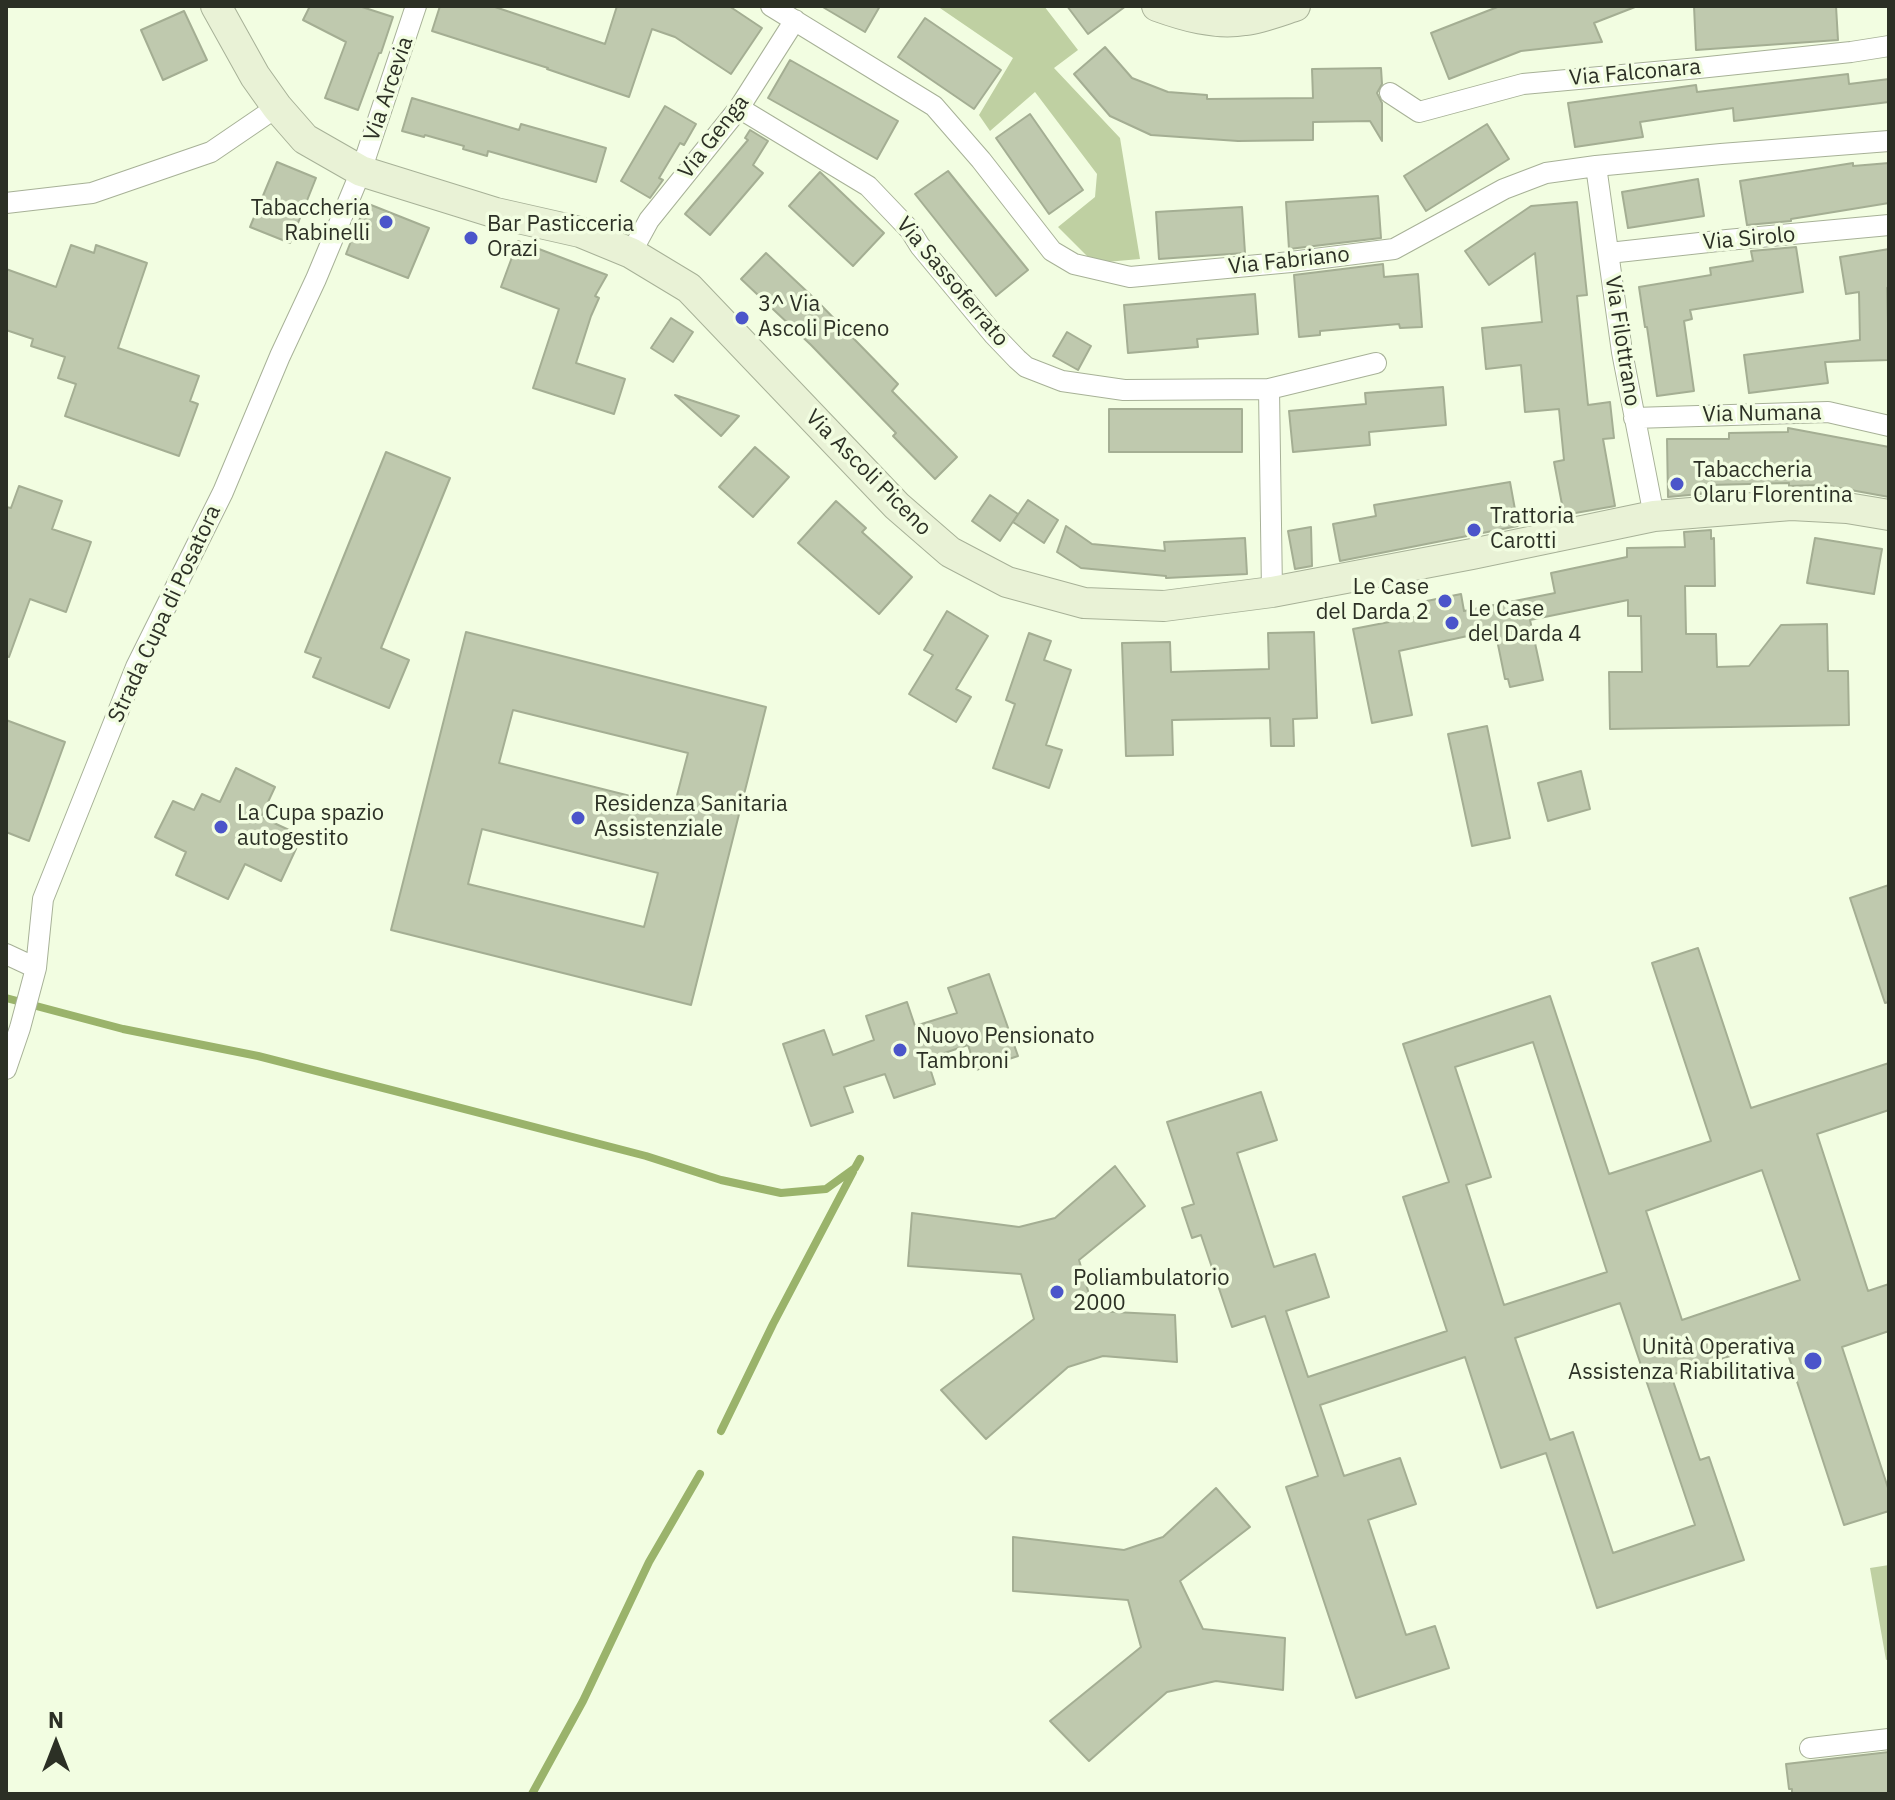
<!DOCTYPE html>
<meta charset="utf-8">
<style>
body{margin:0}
#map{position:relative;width:1895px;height:1800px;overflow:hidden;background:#f2fde1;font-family:"IBM Plex Sans",sans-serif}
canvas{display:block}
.frame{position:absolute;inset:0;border:8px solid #2c3025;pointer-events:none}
.north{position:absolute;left:16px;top:1704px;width:80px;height:80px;-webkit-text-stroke:6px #f2fde1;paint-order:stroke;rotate:0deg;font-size:22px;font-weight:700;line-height:32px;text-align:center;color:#2c3025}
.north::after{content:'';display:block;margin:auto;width:28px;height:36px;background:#2c3025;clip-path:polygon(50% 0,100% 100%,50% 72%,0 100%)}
</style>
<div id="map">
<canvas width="1895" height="1800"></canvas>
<div class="frame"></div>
<div class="north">N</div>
</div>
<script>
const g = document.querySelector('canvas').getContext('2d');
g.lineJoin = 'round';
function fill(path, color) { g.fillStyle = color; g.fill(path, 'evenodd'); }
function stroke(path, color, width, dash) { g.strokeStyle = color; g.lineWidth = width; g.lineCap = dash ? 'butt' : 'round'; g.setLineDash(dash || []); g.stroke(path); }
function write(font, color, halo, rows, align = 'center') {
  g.font = font + ' "IBM Plex Sans",sans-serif'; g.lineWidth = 7; g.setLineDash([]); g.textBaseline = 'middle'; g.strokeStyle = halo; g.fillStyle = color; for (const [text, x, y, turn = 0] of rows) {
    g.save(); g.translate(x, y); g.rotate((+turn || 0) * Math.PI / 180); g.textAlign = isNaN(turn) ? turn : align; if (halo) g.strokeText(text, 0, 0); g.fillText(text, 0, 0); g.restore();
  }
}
const green = new Path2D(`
 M 937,6 L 1044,6 L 1078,50 L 1054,68 L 1120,138 L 1140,259 L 1106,262 L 1088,257 L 1058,227 L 1095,197 L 1097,174 L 1035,92 L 990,131 L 979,115 L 1013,58 Z
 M 1889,1565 L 1889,1659 L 1886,1660 L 1870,1568 Z`);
const stream = new Path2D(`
 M 6,998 L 123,1029 L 258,1056 L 395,1091 L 646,1156 L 721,1180 L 781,1193 L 826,1189 L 855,1168 L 860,1159
 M 721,1431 L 773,1324 L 853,1172
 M 532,1794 L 583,1701 L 649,1562 L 700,1474`);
const building = new Path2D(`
 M 310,6 L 359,6 L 393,17 L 381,53 L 379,53 L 358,110 L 325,98 L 346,42 L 303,20 Z
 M 440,6 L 492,6 L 605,44 L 617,6 L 729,6 L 762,28 L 731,74 L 675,37 L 652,29 L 629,97 L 547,69 L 548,68 L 432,31 Z
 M 821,6 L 880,6 L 865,32 Z
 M 1067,6 L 1126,6 L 1088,34 Z
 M 1500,6 L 1634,6 L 1635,7 L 1594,23 L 1602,42 L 1521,51 L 1449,79 L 1431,33 Z
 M 1694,6 L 1836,6 L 1838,40 L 1696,50 Z
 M 184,11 L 207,60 L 163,80 L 141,30 Z
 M 925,18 L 1001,70 L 974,109 L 898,57 Z
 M 1105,47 L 1132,78 L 1168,92 L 1207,95 L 1207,99 L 1313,98 L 1312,69 L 1381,68 L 1382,84 L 1377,93 L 1382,103 L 1382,141 L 1370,121 L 1313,122 L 1313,140 L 1238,141 L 1151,135 L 1110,116 L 1074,74 Z
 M 790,60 L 898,121 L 877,159 L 768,98 Z
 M 1848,74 L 1849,84 L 1889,79 L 1889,102 L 1734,121 L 1733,108 L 1640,122 L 1643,137 L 1575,147 L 1568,103 L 1696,85 L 1697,92 Z
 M 412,98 L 519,130 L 521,124 L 606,148 L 596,182 L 488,151 L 487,156 L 463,149 L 464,146 L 425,135 L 424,137 L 402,131 Z
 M 665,106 L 696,124 L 684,145 L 680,143 L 659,178 L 663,180 L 650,198 L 621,181 Z
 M 1030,114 L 1083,190 L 1049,214 L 996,138 Z
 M 1487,124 L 1509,159 L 1426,211 L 1404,176 Z
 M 750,130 L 768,141 L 753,165 L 763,173 L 710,235 L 685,214 L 748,140 L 745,138 Z
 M 277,162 L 316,178 L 290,243 L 250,227 Z
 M 1853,163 L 1853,166 L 1889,163 L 1889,203 L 1791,219 L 1791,221 L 1747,225 L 1740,181 Z
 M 948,171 L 1028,270 L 996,296 L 915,194 Z
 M 820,172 L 884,233 L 853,266 L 789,206 Z
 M 1698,179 L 1704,216 L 1628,228 L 1622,192 Z
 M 1378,196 L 1381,238 L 1289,249 L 1286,202 Z
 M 1577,202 L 1587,295 L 1577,296 L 1588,405 L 1610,402 L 1614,438 L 1603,439 L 1615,506 L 1564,515 L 1554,462 L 1564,460 L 1559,409 L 1525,412 L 1521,365 L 1486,369 L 1482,328 L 1542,322 L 1535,253 L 1489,285 L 1465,251 L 1531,206 Z
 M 366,203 L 429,228 L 408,278 L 346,254 Z
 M 1242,207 L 1245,253 L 1159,259 L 1156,212 Z
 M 518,241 L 607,275 L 595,296 L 599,298 L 591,316 L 576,363 L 625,379 L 614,414 L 533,388 L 559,309 L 501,287 Z
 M 71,245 L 94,253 L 96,245 L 147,263 L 118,348 L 199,376 L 190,401 L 198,404 L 179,456 L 65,416 L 76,384 L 58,378 L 65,357 L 31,346 L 33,339 L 6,330 L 6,269 L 56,287 Z
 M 1796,247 L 1803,292 L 1690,310 L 1692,319 L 1684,321 L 1694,391 L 1657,396 L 1647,327 L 1645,327 L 1639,287 L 1711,275 L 1710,268 L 1753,261 L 1751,251 Z
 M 1889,249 L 1889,287 L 1887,288 L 1889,360 L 1825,362 L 1828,383 L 1749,393 L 1744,355 L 1860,340 L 1859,292 L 1846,294 L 1840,257 Z
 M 766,253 L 816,300 L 898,384 L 892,391 L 957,457 L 935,479 L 893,436 L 896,433 L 811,345 L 741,279 Z
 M 1383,264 L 1384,277 L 1418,274 L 1422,327 L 1400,328 L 1399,324 L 1320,331 L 1320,335 L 1299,337 L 1294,275 Z
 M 1255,294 L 1258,334 L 1197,339 L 1198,347 L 1128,353 L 1124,305 Z
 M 671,318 L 693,332 L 673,362 L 651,348 Z
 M 1067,332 L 1091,346 L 1078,370 L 1053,356 Z
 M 1443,387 L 1446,425 L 1369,432 L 1370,445 L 1293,452 L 1289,411 L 1366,404 L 1365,393 Z
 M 675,395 L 739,416 L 721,436 Z
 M 1109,409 L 1242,409 L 1242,452 L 1109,452 Z
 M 1788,428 L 1889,447 L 1889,497 L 1823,485 L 1789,486 L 1789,483 L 1710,485 L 1710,493 L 1668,497 L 1667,439 L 1729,439 L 1729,433 L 1788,432 Z
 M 755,447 L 789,477 L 753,517 L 719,487 Z
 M 386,452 L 450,478 L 381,648 L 409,660 L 389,708 L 313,677 L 321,658 L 305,652 Z
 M 1510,482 L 1518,526 L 1340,561 L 1333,524 L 1376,516 L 1374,505 Z
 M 19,486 L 62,501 L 52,529 L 91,542 L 66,612 L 30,599 L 9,657 L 6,656 L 6,507 L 11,508 Z
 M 990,495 L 1018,514 L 1000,541 L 972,521 Z
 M 1028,500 L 1058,520 L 1044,543 L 1013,522 Z
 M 836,501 L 866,528 L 862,532 L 912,577 L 879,614 L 798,543 Z
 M 1066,526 L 1092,544 L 1165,551 L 1164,542 L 1245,538 L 1247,574 L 1166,578 L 1166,576 L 1081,568 L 1057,552 Z
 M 1311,527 L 1312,566 L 1295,569 L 1288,531 Z
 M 1711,530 L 1711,539 L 1714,538 L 1715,586 L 1685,586 L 1686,634 L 1716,634 L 1717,667 L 1749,666 L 1781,625 L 1827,624 L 1828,671 L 1848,671 L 1849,725 L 1610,729 L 1609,672 L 1642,672 L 1641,616 L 1628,616 L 1628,600 L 1530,620 L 1543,680 L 1510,687 L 1508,679 L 1505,679 L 1495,630 L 1399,651 L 1412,715 L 1372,723 L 1353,629 L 1420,616 L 1417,603 L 1461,594 L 1464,611 L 1555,593 L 1551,573 L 1627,557 L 1627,548 L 1685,547 L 1684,532 Z
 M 1815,538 L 1882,549 L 1874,594 L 1807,583 Z
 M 947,611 L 988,636 L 956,689 L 971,697 L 956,722 L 909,694 L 933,655 L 924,650 Z
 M 466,632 L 766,707 L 691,1005 L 391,930 ZM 513,710 L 688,753 L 674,807 L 499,763 ZM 482,829 L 658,873 L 644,927 L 468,884 Z
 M 1314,632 L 1317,718 L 1293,719 L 1294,746 L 1271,746 L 1270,718 L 1172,720 L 1173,755 L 1126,756 L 1122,643 L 1170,642 L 1171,672 L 1269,669 L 1268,633 Z
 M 1029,633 L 1051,641 L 1044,660 L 1071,670 L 1046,745 L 1062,750 L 1049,788 L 993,768 L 1015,704 L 1006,700 Z
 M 6,720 L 65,742 L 29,841 L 6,832 Z
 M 1487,726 L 1510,838 L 1472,846 L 1448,734 Z
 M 236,768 L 275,787 L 261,817 L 302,836 L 281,881 L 245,864 L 228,899 L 176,875 L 186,852 L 155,837 L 173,801 L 194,810 L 202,794 L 220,802 Z
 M 1581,771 L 1590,809 L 1548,821 L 1538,783 Z
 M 1889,885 L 1889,1002 L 1885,1003 L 1850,898 Z
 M 1698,948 L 1751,1108 L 1889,1063 L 1889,1110 L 1817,1134 L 1868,1291 L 1889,1284 L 1889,1331 L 1842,1347 L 1889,1491 L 1889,1511 L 1844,1525 L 1783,1339 L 1671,1375 L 1700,1460 L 1709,1457 L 1744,1560 L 1597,1608 L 1546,1453 L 1501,1468 L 1465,1357 L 1320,1405 L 1344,1476 L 1400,1458 L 1416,1504 L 1368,1520 L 1406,1635 L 1435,1626 L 1449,1668 L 1356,1698 L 1286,1487 L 1318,1476 L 1265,1316 L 1232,1327 L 1201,1235 L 1192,1238 L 1182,1208 L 1194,1204 L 1167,1122 L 1261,1092 L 1277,1140 L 1237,1153 L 1274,1267 L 1315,1254 L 1329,1297 L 1286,1311 L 1308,1377 L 1447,1331 L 1403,1197 L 1449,1182 L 1403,1044 L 1550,996 L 1609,1174 L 1711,1141 L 1652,963 ZM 1533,1042 L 1607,1272 L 1504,1305 L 1466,1185 L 1491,1177 L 1455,1067 ZM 1762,1170 L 1800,1280 L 1682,1320 L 1646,1211 ZM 1620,1303 L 1695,1525 L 1613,1553 L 1573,1432 L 1550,1440 L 1515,1338 Z
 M 989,974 L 1018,1056 L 976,1070 L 968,1045 L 927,1059 L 935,1084 L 894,1098 L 885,1074 L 844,1087 L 853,1112 L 811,1126 L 783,1044 L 824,1030 L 833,1055 L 874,1040 L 866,1016 L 907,1002 L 915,1026 L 957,1013 L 948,988 Z
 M 1115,1166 L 1145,1206 L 1079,1260 L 1094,1311 L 1175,1315 L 1177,1362 L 1103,1356 L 1068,1367 L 986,1439 L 941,1390 L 1034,1319 L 1021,1274 L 908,1266 L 912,1213 L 1019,1227 L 1055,1218 Z
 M 1216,1488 L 1250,1527 L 1180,1581 L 1203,1629 L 1285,1638 L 1283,1690 L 1216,1681 L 1167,1692 L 1089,1761 L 1050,1721 L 1141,1647 L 1128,1600 L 1013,1591 L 1013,1537 L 1124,1550 L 1163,1537 Z
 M 1889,1752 L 1889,1794 L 1792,1794 L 1792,1789 L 1789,1789 L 1786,1764 Z`);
const street = new Path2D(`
 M 771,6 L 934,106 L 981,160 L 1052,251 L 1074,264 L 1130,277 L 1291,262 L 1394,249 L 1504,189 L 1546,173 L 1596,166 L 1721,154 L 1889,141
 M 1390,93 L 1419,112 L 1523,84 L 1699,68 L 1851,52 L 1889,46
 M 739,108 L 868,186 L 910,230 L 920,246 L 994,335 L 1017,359 L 1026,367 L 1062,381 L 1124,390 L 1269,389 L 1376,363
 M 1596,166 L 1622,352 L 1654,516
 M 6,203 L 92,193 L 211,152 L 277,107
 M 631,253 L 649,220 L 739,108 L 795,20
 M 1609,253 L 1727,240 L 1889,225
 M 1269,389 L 1272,592
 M 1634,418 L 1828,412 L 1889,426
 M 6,954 L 36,968
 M 6,1069 L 20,1028 L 36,968 L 43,899 L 136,667 L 223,492 L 280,356 L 316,279 L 361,171 L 416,6
 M 1810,1748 L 1889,1739`);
const secondary = new Path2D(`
 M 216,6 L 255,76 L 277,107 L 305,139 L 361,171 L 496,213 L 580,232 L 631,253 L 689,288 L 897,506 L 950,552 L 1007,582 L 1084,603 L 1164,606 L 1272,592 L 1472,554 L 1654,516 L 1791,505 L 1847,508 L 1889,515
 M 1157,6 C 1185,16 1215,25 1245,20 C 1262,18 1279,11 1295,6`);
const markers = [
 [386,222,8,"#4b55ca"],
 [471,238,8,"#4b55ca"],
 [742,318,8,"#4b55ca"],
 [1677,484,8,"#4b55ca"],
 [1474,530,8,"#4b55ca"],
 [1445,601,8,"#4b55ca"],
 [1452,623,8,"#4b55ca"],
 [578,818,8,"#4b55ca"],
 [221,827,8,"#4b55ca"],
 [900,1050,8,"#4b55ca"],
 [1057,1292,8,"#4b55ca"],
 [1813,1361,10,"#4b55ca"]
];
const streetNames = [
 ["Via Falconara",1635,73,-5],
 ["Via Arcevia",389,89,-71],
 ["Via Genga",714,137,-52],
 ["Via Sirolo",1749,239,-5],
 ["Via Fabriano",1289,261,-6],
 ["Via Sassoferrato",952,282,50],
 ["Via Filottrano",1622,341,81],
 ["Via Numana",1762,414,-1],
 ["Via Ascoli Piceno",868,473,45],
 ["Strada Cupa di Posatora",165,614,-65]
];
const poiNames = [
 ["Tabaccheria",370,209,"right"],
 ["Rabinelli",370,234,"right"],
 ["Bar Pasticceria",487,225],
 ["Orazi",487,250],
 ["3^ Via",758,305],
 ["Ascoli Piceno",758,330],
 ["Tabaccheria",1693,471],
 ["Olaru Florentina",1693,496],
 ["Trattoria",1490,517],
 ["Carotti",1490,542],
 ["Le Case",1429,588,"right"],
 ["del Darda 2",1429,613,"right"],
 ["Le Case",1468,610],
 ["del Darda 4",1468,635],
 ["Residenza Sanitaria",594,805],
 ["Assistenziale",594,830],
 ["La Cupa spazio",237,814],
 ["autogestito",237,839],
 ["Nuovo Pensionato",916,1037],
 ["Tambroni",916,1062],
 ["Poliambulatorio",1073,1279],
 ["2000",1073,1304],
 ["Unità Operativa",1795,1348,"right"],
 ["Assistenza Riabilitativa",1795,1373,"right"]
];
fill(green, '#bfd0a2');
stroke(stream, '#9ab36b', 8);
fill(building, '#bfc9ae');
stroke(building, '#a4ae93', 2);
stroke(street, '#a7b197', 22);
stroke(secondary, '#a7b197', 32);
stroke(street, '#fff', 20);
stroke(secondary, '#e9f2d6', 30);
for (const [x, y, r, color] of markers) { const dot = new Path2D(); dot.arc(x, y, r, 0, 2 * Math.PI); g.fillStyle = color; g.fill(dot); stroke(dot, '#f2fde1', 3); }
write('22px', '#2c3025', '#f2fde1', streetNames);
write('22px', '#2c3025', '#f2fde1', poiNames, 'left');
</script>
